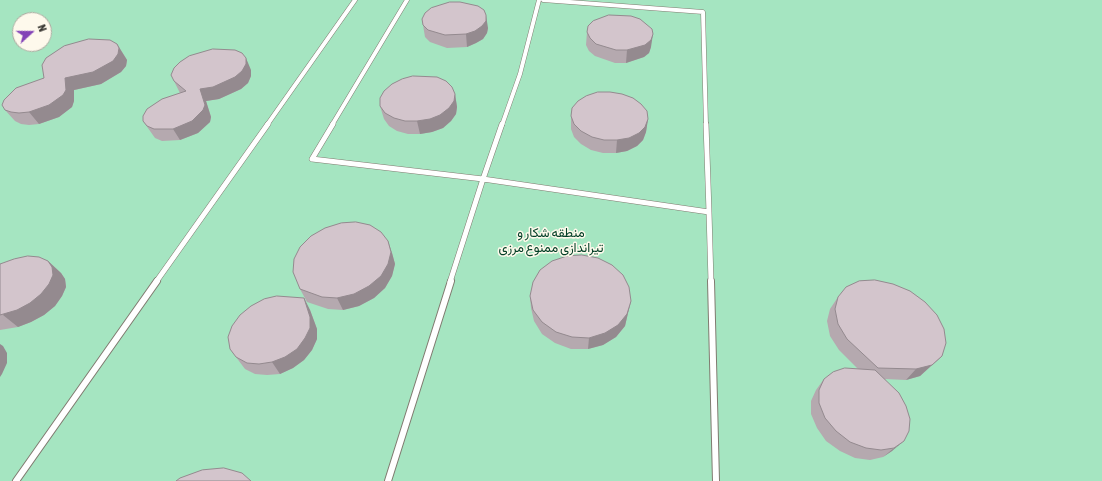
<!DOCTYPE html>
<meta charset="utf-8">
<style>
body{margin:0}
#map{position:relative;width:1102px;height:481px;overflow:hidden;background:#f1ebdf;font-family:"Asap Condensed",sans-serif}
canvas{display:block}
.north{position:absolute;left:12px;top:12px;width:40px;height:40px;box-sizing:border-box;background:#fef9ec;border:1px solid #ada9a0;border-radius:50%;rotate:69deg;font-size:11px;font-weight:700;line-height:16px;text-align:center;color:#34322d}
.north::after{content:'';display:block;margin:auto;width:14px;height:18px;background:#8342b7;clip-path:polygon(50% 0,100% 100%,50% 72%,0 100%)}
</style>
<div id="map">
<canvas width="1102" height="481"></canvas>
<div class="north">N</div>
</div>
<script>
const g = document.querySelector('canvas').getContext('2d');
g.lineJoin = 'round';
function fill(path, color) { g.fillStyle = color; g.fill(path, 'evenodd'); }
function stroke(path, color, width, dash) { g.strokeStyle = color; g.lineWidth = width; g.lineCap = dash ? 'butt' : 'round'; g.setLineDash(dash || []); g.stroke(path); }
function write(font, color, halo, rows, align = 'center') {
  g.font = font + ' "Asap Condensed",Vazirmatn,sans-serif'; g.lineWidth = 3; g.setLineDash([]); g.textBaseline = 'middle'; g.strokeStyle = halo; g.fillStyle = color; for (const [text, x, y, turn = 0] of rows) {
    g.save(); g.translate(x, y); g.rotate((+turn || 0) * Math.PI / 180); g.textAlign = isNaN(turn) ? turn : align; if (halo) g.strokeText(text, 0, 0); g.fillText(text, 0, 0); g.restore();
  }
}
const green = new Path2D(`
 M 0,0 L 1102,0 L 1102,481 L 0,481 ZM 20,20 L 44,20 L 44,44 L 20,44 Z`);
const laneFar2 = new Path2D(`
 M 543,0 L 703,12 L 706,125
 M 267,125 L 355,0
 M 332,125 L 407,0
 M 502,125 L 520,74 L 539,0`);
const laneFar1 = new Path2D(`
 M 333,124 L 312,159 L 483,179 L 709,212 L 706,124
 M 709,212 L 711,282
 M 156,282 L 268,124
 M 450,282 L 483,179 L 502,124`);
const lane = new Path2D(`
 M 711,281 L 716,481
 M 16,481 L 157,281
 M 388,481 L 451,281`);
const wall = new Path2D(`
 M 422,19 L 488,28 L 487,33 L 483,39 L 476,43 L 467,47 L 447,48 L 430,42 L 425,37 Z
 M 587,32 L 651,47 L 649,53 L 644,57 L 626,63 L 615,63 L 595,56 L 589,51 L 586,45 Z
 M 117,44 L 127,60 L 126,66 L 121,72 L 101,84 L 74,90 L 74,101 L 72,107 L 59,117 L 39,124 L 29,125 L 21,124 L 15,121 L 5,110 L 44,78 Z
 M 251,70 L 251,76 L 248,83 L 241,89 L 219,99 L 206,101 L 211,117 L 210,122 L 198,133 L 180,140 L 162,141 L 155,138 L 143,121 L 180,93 L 174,81 Z
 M 455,94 L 457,107 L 456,114 L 451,121 L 443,128 L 432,132 L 420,134 L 408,134 L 397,131 L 389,126 L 384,119 L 380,106 Z
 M 571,116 L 648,119 L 646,132 L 643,140 L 637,146 L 627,151 L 616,153 L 603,153 L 591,150 L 581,144 L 574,137 L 571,129 Z
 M 392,253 L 395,264 L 392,276 L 385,288 L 374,298 L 359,306 L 343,310 L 328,309 L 307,302 L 300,289 Z
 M 48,261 L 61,273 L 65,279 L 66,287 L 62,296 L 55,306 L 44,315 L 31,322 L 18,327 L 0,330 L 0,264 Z
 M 530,296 L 631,301 L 628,313 L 625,326 L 616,337 L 603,345 L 588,349 L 571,349 L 555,343 L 542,334 L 534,321 L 531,308 Z
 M 838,297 L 942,356 L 920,376 L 906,380 L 885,379 L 910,419 L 892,451 L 883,457 L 870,460 L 855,458 L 840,451 L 826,441 L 817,428 L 811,414 L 811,401 L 816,390 L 824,379 L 858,369 L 839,350 L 830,336 L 827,321 L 830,309 Z
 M 304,298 L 310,310 L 317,329 L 317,339 L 312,350 L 304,360 L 293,368 L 280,374 L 267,375 L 255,374 L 245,369 L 236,357 Z`);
const shadedWall = new Path2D(`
 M 486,15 L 488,28 L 487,33 L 483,39 L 476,43 L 467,47 L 466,34 Z
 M 653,34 L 651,47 L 649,53 L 644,57 L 626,63 L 627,50 Z
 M 117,44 L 127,60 L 126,66 L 121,72 L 101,84 L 74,90 L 74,101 L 72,107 L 59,117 L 39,124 L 29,112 L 65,78 Z
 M 246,58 L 251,70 L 251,76 L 248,83 L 241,89 L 219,99 L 206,101 L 211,117 L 210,122 L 198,133 L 180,140 L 173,129 L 200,89 Z
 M 455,94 L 457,107 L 456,114 L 451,121 L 443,128 L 432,132 L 420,134 L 417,121 Z
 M 648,119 L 646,132 L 643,140 L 637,146 L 627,151 L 616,153 L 617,140 Z
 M 388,241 L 392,253 L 395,264 L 392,276 L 385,288 L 374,298 L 359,306 L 343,310 L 337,298 Z
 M 48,261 L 61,273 L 65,279 L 66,287 L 62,296 L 55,306 L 44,315 L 31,322 L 18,327 L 3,315 Z
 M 304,298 L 310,310 L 317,329 L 317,339 L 312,350 L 304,360 L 293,368 L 280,374 L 272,362 Z
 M 631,301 L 628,313 L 625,326 L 616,337 L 603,345 L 588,349 L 589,338 Z
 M 0,344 L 3,346 L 7,353 L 7,363 L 2,374 L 0,377 Z
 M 942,356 L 920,376 L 906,380 L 916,369 Z
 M 904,441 L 892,451 L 883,457 L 894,448 Z`);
const building = new Path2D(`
 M 450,2 L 460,2 L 478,6 L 484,10 L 486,15 L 486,21 L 482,26 L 475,31 L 466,34 L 445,35 L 428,30 L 423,25 L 422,19 L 425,13 L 431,8 Z
 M 609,15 L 631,16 L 640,19 L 652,29 L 653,34 L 651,40 L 645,45 L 627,50 L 616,50 L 596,44 L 590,38 L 587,32 L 588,26 L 593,21 Z
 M 89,39 L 110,40 L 117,44 L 119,48 L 118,54 L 113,61 L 93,72 L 65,78 L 66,90 L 63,95 L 49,105 L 29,112 L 19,113 L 11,112 L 5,110 L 2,105 L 4,100 L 16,88 L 44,78 L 42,65 L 46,58 L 64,46 Z
 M 213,49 L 235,50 L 242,53 L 246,58 L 246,64 L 242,71 L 235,77 L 213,87 L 200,89 L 205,105 L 203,110 L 192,121 L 173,129 L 154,129 L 147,126 L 143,121 L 143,116 L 147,109 L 162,99 L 186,91 L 174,81 L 171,75 L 174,68 L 180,62 L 189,56 Z
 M 413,76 L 437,77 L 446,81 L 452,87 L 455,94 L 454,101 L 449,108 L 440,115 L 430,119 L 417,121 L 405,121 L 394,118 L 385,113 L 380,106 L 380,98 L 384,91 L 392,84 L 402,79 Z
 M 598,92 L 610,92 L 622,94 L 633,98 L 641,104 L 647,111 L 648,119 L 645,127 L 639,133 L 629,138 L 617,140 L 604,140 L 592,137 L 581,131 L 574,124 L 571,116 L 572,108 L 578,101 L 586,96 Z
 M 356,222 L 370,225 L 381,232 L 388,241 L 391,252 L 388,264 L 381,276 L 369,286 L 354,294 L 337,298 L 322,297 L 300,289 L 293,272 L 294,259 L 300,247 L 311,236 L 325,228 L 341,223 Z
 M 582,255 L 598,258 L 612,265 L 623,275 L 629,287 L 631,301 L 627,314 L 618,325 L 605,333 L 589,338 L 572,337 L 556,332 L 542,322 L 533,310 L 530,296 L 533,282 L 540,270 L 552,261 L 567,256 Z
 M 28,256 L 39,257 L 48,261 L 52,267 L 53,275 L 49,284 L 41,294 L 30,303 L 17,310 L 0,315 L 0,264 L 14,259 Z
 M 875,280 L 893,284 L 910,291 L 925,302 L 937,315 L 944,329 L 946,343 L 942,356 L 932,365 L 916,369 L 878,368 L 847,339 L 838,324 L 835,309 L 838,297 L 846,287 L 859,281 Z
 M 277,296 L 304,298 L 310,317 L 310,328 L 305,338 L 297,349 L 285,357 L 272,362 L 259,364 L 247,363 L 236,357 L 230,349 L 228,337 L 232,326 L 240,315 L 251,306 L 264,299 Z
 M 845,368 L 875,370 L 899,393 L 906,406 L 910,419 L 909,431 L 904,441 L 894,448 L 881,450 L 866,448 L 850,442 L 836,431 L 825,418 L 819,403 L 819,390 L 824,379 L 833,372 Z
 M 224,468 L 242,473 L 251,481 L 176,481 L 180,478 L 202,470 Z`);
const parkNames = [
 ["منطقه شکار و",551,233],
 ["تیراندازی ممنوع مرزی",551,248]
];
fill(green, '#a5e5c1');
stroke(laneFar2, '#807b70', 5);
stroke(laneFar1, '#807b70', 6);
stroke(lane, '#807b70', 8);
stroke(laneFar2, '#fff', 4);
stroke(laneFar1, '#fff', 5);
stroke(lane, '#fff', 6);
fill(wall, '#b5a9af');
fill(shadedWall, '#948a8f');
fill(building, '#d3c5cc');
stroke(building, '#948a8f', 1);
write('13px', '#034027', '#fef9ec', parkNames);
</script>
